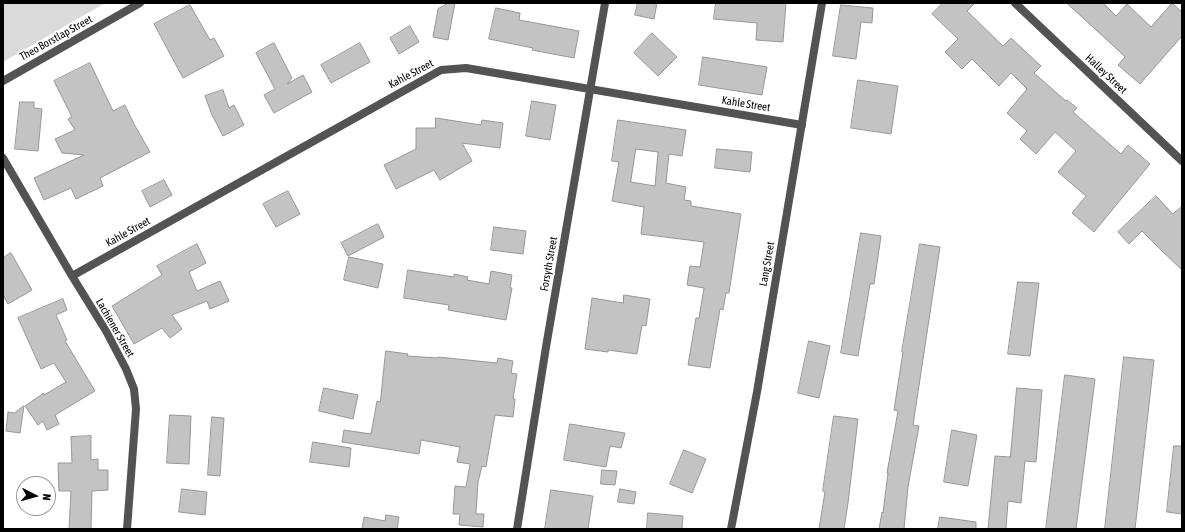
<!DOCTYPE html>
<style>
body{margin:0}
#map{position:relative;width:1185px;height:532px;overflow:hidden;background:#fff;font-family:"Asap Condensed",sans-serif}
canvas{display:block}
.frame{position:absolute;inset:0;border:4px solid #000;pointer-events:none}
.north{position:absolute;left:16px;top:476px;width:40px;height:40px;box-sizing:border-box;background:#fff;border:1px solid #999;border-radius:50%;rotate:96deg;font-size:11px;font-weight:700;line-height:16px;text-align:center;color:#000}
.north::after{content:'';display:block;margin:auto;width:14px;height:18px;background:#000;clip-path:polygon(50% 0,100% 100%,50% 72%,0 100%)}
</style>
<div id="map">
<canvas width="1185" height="532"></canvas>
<div class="frame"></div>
<div class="north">N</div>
</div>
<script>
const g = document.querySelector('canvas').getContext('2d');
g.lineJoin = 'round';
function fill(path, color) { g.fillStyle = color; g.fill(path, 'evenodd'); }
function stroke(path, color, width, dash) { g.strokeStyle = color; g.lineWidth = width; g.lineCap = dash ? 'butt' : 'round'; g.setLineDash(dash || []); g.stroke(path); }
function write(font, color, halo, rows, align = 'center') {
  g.font = font + ' "Asap Condensed",sans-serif'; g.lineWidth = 3.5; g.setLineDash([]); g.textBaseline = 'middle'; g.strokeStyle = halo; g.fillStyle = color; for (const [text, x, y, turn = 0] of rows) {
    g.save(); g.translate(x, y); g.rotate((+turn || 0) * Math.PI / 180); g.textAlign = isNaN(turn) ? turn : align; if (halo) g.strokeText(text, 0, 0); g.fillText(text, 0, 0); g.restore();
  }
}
const green = new Path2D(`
 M 3,3 L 105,3 L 3,62 Z`);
const building = new Path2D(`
 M 449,3 L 455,3 L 448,40 L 433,37 L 438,9 Z
 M 638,3 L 657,3 L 654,19 L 635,15 Z
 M 716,3 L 786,3 L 783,42 L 756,40 L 757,23 L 714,19 Z
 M 943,3 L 975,3 L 967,11 L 1003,46 L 1011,38 L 1041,66 L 1034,73 L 1066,101 L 1067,100 L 1077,108 L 1073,112 L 1121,154 L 1128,145 L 1150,164 L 1094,232 L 1072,213 L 1086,196 L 1058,172 L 1076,151 L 1055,132 L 1036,154 L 1020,139 L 1027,131 L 1007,113 L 1027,89 L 1011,73 L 999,86 L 972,59 L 962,69 L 945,52 L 958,39 L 932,14 Z
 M 1067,3 L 1103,3 L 1116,16 L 1127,4 L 1151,27 L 1172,3 L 1182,12 L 1182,36 L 1140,84 L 1118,65 L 1125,57 Z
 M 190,5 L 210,40 L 214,38 L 224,56 L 183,78 L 154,24 Z
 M 841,5 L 873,8 L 872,23 L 861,22 L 856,59 L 833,56 Z
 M 496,8 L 520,13 L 519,20 L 579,31 L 574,58 L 532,50 L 533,48 L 489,39 Z
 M 410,26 L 419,42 L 399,54 L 390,38 Z
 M 652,33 L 677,57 L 658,76 L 634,53 Z
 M 274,43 L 292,78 L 287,84 L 303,75 L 312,92 L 274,113 L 264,95 L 275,89 L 256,53 Z
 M 360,43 L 370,62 L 331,83 L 321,65 Z
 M 703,57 L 767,67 L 762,95 L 699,85 Z
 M 90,63 L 113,111 L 125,105 L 134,124 L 150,152 L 100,178 L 103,186 L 76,199 L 71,188 L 44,200 L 34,178 L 84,155 L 62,153 L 55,139 L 75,130 L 68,119 L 72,117 L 54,81 Z
 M 858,80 L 898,86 L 891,134 L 851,128 Z
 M 223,90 L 229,108 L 234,105 L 244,125 L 223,136 L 212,115 L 205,96 Z
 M 532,101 L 556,105 L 550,140 L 526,136 Z
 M 20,102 L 34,102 L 34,108 L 42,109 L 38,151 L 15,149 Z
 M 436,118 L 481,125 L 482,120 L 503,123 L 500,148 L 462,143 L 472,161 L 440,180 L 434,170 L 396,189 L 384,165 L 416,149 L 416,128 L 435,128 Z
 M 618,120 L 686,130 L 682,156 L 669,154 L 666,183 L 686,187 L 684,200 L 691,201 L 691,206 L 741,214 L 729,293 L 726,293 L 723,310 L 720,309 L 710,368 L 688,365 L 696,318 L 699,318 L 704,288 L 687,285 L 690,266 L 700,267 L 704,242 L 641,234 L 644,207 L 612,201 L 619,162 L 612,161 ZM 636,149 L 658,152 L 655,186 L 631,182 Z
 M 717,149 L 752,152 L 750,172 L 715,168 Z
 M 164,180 L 172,195 L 150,207 L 142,191 Z
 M 288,191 L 300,214 L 276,227 L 263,204 Z
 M 1156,196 L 1173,214 L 1182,206 L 1182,270 L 1161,250 L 1142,231 L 1129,244 L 1118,232 Z
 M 378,224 L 384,237 L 348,256 L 341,243 Z
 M 494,227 L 526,231 L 523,254 L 491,250 Z
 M 861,233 L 881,236 L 874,284 L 870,284 L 858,356 L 841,353 Z
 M 197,244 L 206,263 L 189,272 L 197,291 L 220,281 L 229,301 L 210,309 L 207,301 L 172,315 L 182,329 L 170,338 L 162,328 L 134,344 L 112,306 L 162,275 L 157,266 Z
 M 920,244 L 940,247 L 913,425 L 919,426 L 908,487 L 904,529 L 879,529 L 882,512 L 883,513 L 888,473 L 887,473 L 898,411 L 894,410 L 903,352 L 902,352 Z
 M 11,253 L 32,290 L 8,304 L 3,295 L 3,258 Z
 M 349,257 L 383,264 L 378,288 L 344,280 Z
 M 408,270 L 454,277 L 454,274 L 468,277 L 467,280 L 489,284 L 491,271 L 512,275 L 510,288 L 512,288 L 506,320 L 448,310 L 449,305 L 404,298 Z
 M 1018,282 L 1039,283 L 1030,356 L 1008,354 Z
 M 624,295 L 650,299 L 646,326 L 642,325 L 637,354 L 608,350 L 608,352 L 585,349 L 592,298 L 623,303 Z
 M 63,299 L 67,310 L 56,315 L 67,340 L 65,341 L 95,391 L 55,415 L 59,424 L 47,430 L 43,421 L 38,425 L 25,406 L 44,393 L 44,395 L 66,382 L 54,363 L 41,369 L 18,318 Z
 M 809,341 L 830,346 L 819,398 L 798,393 Z
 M 386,351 L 408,354 L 407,356 L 438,358 L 438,357 L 497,363 L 498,358 L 513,361 L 511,373 L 517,374 L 513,399 L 515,399 L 513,417 L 495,415 L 486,467 L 482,466 L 478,482 L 476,514 L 484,514 L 483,527 L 459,525 L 460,514 L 453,514 L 455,486 L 466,487 L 470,464 L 457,462 L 460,447 L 421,440 L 419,454 L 342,442 L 344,430 L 371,434 L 377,401 L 380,402 Z
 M 1124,357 L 1154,360 L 1135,529 L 1105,529 Z
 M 1065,375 L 1095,379 L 1076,529 L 1046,529 Z
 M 324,388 L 358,395 L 353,419 L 319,411 Z
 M 1017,388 L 1042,390 L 1036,462 L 1025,461 L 1021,503 L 1008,501 L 1006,529 L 988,529 L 995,456 L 1010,457 Z
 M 24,406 L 20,433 L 6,431 L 8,412 L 14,413 Z
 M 170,415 L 191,416 L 189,464 L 167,463 Z
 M 834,416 L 858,419 L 848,503 L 844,529 L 819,529 L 825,492 L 823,491 Z
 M 212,417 L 224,418 L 220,476 L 208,475 Z
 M 570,424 L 625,433 L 621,448 L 610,446 L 606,467 L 564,460 Z
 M 952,430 L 977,435 L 968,486 L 944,482 Z
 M 91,436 L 91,460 L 98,459 L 98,470 L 108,470 L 108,490 L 92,491 L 91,529 L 69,529 L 71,491 L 59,491 L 58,463 L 72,463 L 71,437 Z
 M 313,442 L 351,448 L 349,467 L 310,462 Z
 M 1174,446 L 1182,446 L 1182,514 L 1167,512 Z
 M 684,450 L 706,459 L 692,493 L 670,484 Z
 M 602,470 L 617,471 L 615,485 L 601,484 Z
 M 182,489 L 207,492 L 205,515 L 179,512 Z
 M 620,489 L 636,492 L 634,504 L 618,502 Z
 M 551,490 L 593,496 L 588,529 L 545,529 Z
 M 648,513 L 683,516 L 682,529 L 647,529 Z
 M 386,515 L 399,517 L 397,529 L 362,529 L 364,517 L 385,521 Z
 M 940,517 L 976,522 L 976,529 L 938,529 Z`);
const minor = new Path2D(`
 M 1015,3 L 1182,161
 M 3,81 L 140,3
 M 3,158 L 72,276 L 106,331 L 126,369 L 134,389 L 136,409 L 127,529
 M 72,276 L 441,70 L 466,68 L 802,125
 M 517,529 L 546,347 L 605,3`);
const tertiary = new Path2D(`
 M 731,529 L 757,392 L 822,3`);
const streetNames = [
 ["Theo Borstlap Street",56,38,-29],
 ["Kahle Street",411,74,-28],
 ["Halley Street",1106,74,43],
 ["Kahle Street",746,104,9],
 ["Kahle Street",128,232,-29],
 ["Forsyth Street",549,264,-80],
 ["Lang Street",767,264,-80],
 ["Lachiener Street",115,328,60]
];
fill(green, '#dadada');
fill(building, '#c3c3c3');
stroke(building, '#979797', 1);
stroke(minor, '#535353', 8);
stroke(tertiary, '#535353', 8);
write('11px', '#000', '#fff', streetNames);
</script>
